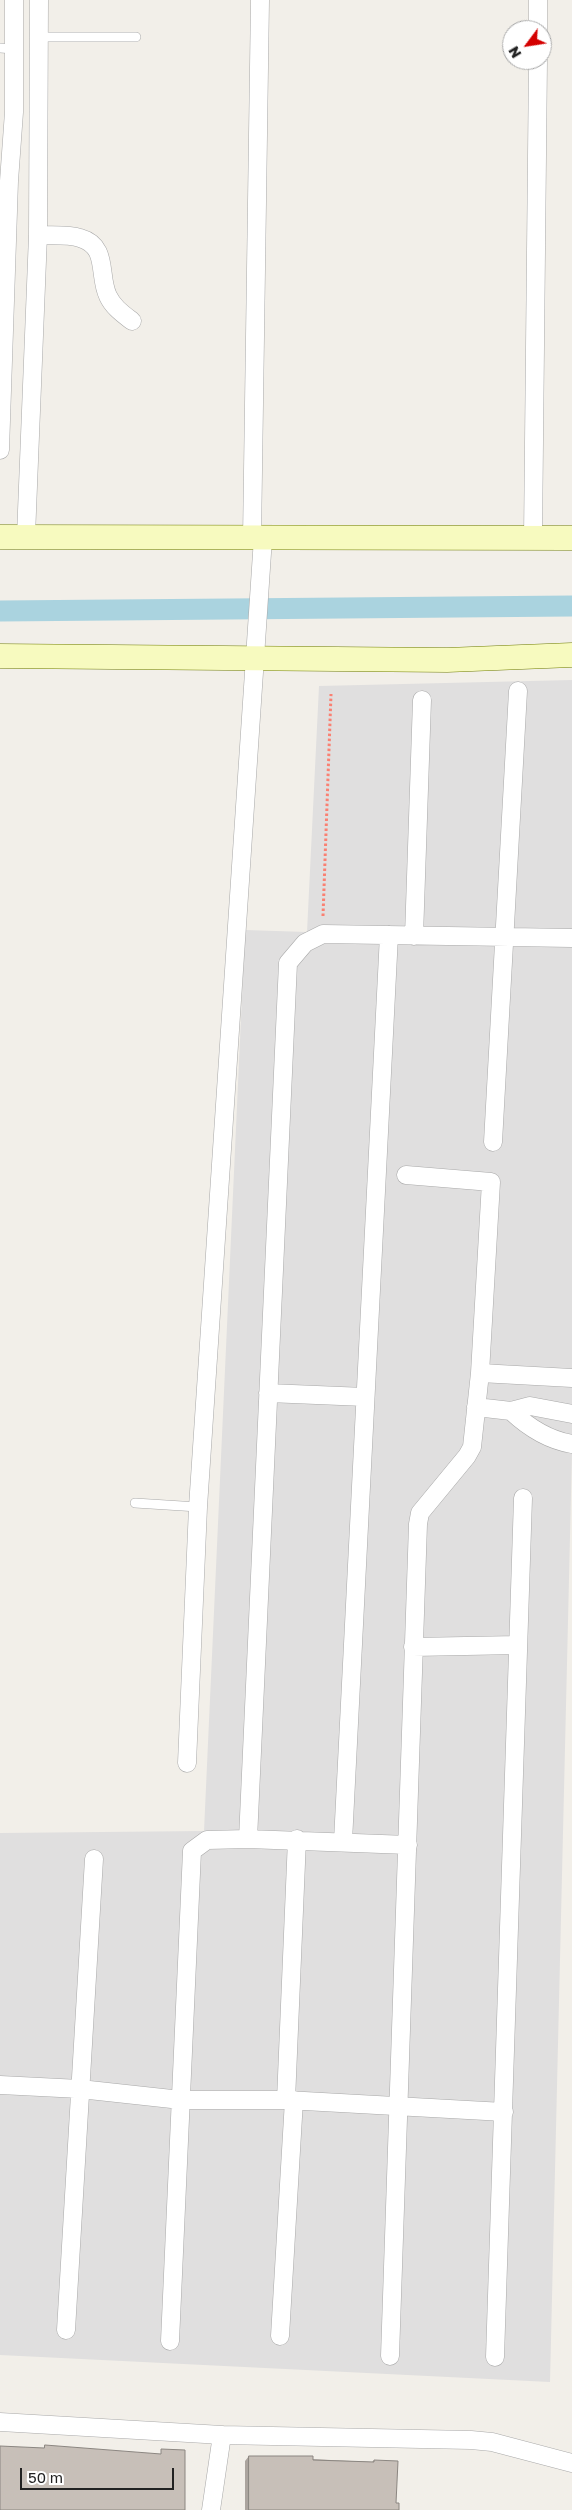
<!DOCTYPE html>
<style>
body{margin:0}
#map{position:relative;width:572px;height:2510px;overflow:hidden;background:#f2efe9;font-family:"Golos Text",sans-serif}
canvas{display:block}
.north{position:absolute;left:502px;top:20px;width:50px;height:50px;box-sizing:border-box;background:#fff;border:1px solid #a7a7a7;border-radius:50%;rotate:239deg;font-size:14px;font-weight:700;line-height:20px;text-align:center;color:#222}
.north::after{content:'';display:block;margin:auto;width:18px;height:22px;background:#d40000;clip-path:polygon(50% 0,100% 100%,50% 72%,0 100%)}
.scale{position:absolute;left:20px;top:2468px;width:154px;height:22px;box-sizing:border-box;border:2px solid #222;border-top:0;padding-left:6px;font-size:15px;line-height:18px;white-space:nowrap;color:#222;-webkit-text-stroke:4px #fff;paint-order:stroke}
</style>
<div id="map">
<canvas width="572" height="2510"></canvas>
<div class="north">N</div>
<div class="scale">50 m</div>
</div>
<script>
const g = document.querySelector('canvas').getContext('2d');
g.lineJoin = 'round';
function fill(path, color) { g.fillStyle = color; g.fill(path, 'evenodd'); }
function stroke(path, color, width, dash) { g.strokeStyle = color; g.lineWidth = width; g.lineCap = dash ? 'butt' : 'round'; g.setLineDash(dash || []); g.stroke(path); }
const residential = new Path2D(`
 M 572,680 L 572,1452 L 550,2382 L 0,2355 L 0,1833 L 204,1831 L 245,930 L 307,932 L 319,686 Z`);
const canal = new Path2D(`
 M 0,611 L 572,606`);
const path = new Path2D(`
 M 323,916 L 331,694`);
const lane = new Path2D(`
 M 39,37 L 136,37
 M 0,48 L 14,49
 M 135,1503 L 198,1507`);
const street = new Path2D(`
 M 538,30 L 538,0
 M 38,235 C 51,236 68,234 80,238 C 109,246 98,276 108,296 C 113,307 123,314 132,321
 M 0,450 L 9,181 L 14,112 L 14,0
 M 26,536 L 38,235 L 39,0
 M 533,537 L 538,60
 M 252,538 L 260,0
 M 414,936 L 422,700
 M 493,1142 L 518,691
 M 406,1175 L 491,1182 L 480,1373
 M 268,1393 L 365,1397
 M 476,1407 L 511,1411 L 530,1406 L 572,1414
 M 511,1411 C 528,1427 548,1440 572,1444
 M 413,1647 L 518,1645
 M 187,1763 L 198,1507 L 263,538
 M 248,1839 L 288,963 L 305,943 L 323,934 L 572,938
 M 343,1841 L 389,935
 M 0,2085 L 80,2089 L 181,2100 L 286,2100 L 504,2112
 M 286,2100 L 297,1839
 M 66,2330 L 94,1859
 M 280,2336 L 294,2100
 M 170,2341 L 192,1851 L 207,1840 L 248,1839 L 408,1845
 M 390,2356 L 418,1524 L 420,1513 L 467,1456 L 472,1447 L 480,1373 L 572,1378
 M 495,2357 L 523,1498
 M 0,2422 L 222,2435 L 471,2440 L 492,2442 L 572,2463
 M 211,2510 L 222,2435`);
const secondary = new Path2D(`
 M 0,537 L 572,538
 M 0,656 L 447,660 L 572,655`);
const wall = new Path2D(`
 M 249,2456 L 372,2462 L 374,2460 L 399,2510 L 245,2510 L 245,2461 Z`);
const building = new Path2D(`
 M 45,2445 L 161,2454 L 161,2449 L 185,2450 L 185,2510 L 0,2510 L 0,2446 L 44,2448 Z
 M 249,2456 L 313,2456 L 313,2460 L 374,2462 L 374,2460 L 398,2461 L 396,2503 L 399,2503 L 399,2510 L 249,2510 Z`);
fill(residential, '#e0dfdf');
stroke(canal, '#aad3df', 21);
stroke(lane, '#a9a9a9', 10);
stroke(street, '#a9a9a9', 19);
stroke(secondary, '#707d05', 25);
stroke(path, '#fa8072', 3, [2.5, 2.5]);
stroke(lane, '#fff', 9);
stroke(street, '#fff', 18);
stroke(secondary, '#f7fabf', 24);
fill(wall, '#aba49e');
fill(building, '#c7bfb8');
stroke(building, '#8b8681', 1);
</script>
